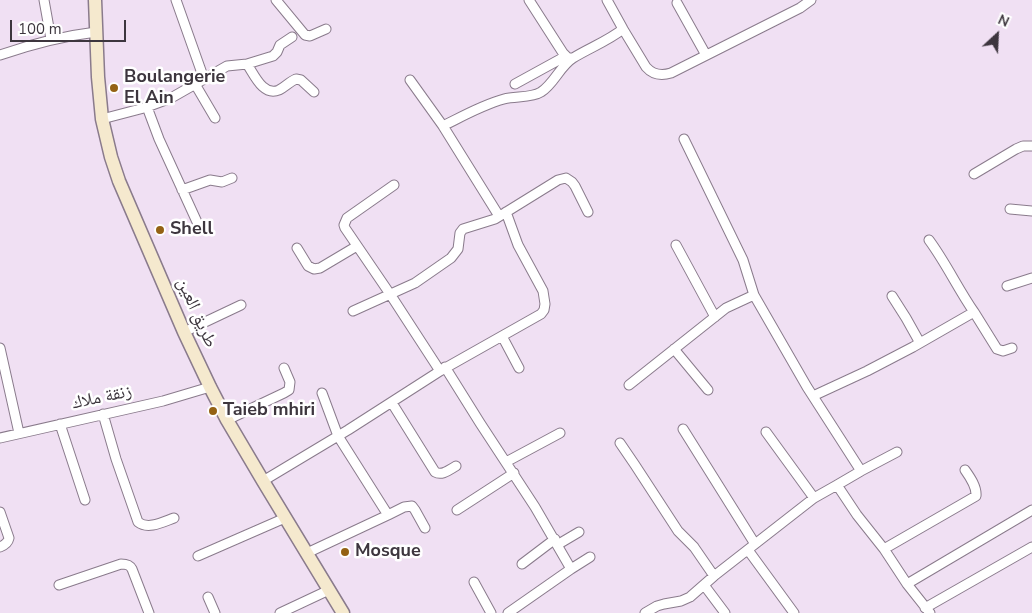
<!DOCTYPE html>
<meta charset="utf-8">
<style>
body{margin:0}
#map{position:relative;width:1032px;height:613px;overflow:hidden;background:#f0e0f3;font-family:"Nunito Sans",sans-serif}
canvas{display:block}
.north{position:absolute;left:972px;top:10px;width:50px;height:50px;-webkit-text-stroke:4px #fff;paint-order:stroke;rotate:25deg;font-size:14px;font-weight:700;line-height:20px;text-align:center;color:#3d363e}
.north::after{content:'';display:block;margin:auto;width:18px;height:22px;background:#3d363e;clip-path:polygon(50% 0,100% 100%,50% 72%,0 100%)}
.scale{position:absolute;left:10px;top:20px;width:116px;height:22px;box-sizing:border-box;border:2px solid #3d363e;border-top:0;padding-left:6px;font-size:15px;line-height:18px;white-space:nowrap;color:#3d363e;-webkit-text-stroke:4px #fff;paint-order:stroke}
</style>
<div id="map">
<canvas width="1032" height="613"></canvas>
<div class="north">N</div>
<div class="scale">100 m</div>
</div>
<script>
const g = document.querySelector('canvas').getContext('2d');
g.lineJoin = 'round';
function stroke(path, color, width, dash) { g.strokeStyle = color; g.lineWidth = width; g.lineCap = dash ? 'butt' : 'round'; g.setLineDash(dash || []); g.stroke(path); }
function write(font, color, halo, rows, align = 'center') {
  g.font = font + ' "Nunito Sans","Noto Naskh Arabic",sans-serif'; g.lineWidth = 5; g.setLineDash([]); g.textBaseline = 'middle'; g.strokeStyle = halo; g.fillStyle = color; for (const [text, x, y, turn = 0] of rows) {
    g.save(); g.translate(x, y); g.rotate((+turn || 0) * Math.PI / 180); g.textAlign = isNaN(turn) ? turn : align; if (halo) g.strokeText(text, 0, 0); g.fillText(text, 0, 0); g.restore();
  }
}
const minor = new Path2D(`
 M 44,0 L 51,39
 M 176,0 L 204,79
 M 276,0 L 305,35 L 310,36 L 326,29
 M 529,0 L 563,53 L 568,58 L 572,58
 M 607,0 L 623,29 L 646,67 C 653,75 661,76 671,73 L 800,8 L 811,0
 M 677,3 L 706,55
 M 0,55 C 32,44 63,36 96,32
 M 247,64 C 254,74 263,97 279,90 C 285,87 289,82 296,79 L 301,80 L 314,92
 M 410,80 L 443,126 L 499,216
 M 195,84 L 215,118
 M 515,84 L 566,56
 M 147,107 L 159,139 L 197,222
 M 102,119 L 144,108 L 171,98 L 227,66 L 247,64 L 273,56 L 277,52 L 280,45 L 292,37
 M 443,126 C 463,116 482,105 504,99 C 515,96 532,98 541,92 C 554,84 560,66 573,58 C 589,48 608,41 623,29
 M 684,139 L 743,260 L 754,295 L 807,387 L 861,471 L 837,485
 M 974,174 L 1016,149 L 1023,146 L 1032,146
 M 394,185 L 347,218 L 344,225 L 345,228 L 390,294 L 440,371
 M 182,190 L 210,180 L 222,182 L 232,178
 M 1010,209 L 1032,211
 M 676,245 L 715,317
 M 297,248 L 308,266 L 314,269 L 320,268 L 357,246
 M 1007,286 L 1032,278
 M 892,296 L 906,318 L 920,343
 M 353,311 L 415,283 L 451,258 L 458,249 L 460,233 L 463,229 L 495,219 L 558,180 L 566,178 L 572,182 L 575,186 L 588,212
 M 974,312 L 997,349 L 1003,351 L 1012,348
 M 184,332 L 241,305
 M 502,336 L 519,368
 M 0,348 L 19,433
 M 674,349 L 708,390
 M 445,367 L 480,423 L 535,507 L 571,569
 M 629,385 L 726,308 L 754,295
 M 322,393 L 338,436 L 388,515 L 404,507 L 412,506 L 415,510 L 425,528
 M 813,396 L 867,371 L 913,347 L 974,312 C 958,289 946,263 929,240
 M 392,403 L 435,472 C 442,476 449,470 456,466
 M 103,414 L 116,459 L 138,522 C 148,530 163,522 174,518
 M 227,420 L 284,393 L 289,390 L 290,382 L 284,368
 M 60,424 L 85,500
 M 683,429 L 755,544
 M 766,432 L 814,498
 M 0,438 L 163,401 L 210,387
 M 620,443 L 635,465 L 678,531 L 694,547 L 714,576
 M 506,462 L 560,433
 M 861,471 L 897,452
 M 263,481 L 348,430 L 440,371 L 541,314 L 544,310 L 545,304 L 543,291 L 518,245 L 506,212
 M 457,510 L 514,473
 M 0,512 L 9,538 C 8,543 5,545 0,547
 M 557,545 L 579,532
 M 884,549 L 976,496 C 977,487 970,477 965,470
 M 748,550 L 794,613
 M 307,553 L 388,515
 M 198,556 L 285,518
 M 522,564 L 555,539
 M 474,582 L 491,613
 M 907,584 L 1032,510
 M 59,585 L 121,564 C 127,564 130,565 132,569 L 149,613
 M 704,585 L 725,613
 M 208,597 L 215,613
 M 925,608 L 1032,547
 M 280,613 L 329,590
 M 508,613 L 571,569 L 590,557
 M 645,613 L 657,606 L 664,604 L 681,601 L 690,597 L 714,576 L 814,498 L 837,485 L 857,515 L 884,549 L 907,584 L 930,613`);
const secondary = new Path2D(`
 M 95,0 L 98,77 L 102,119 L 111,157 L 119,181 L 184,332 L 210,387 L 227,420 L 263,481 L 343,613`);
const markers = [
 [114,88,5,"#946214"],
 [160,230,5,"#946214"],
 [213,411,5,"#946214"],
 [345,552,5,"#946214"]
];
const poiNames = [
 ["Boulangerie",124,78],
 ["El Ain",124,99],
 ["Shell",170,230],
 ["Taieb mhiri",223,411],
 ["Mosque",355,552]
];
const streetNames = [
 ["طريق العين",196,313,66],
 ["زنقة ملاك",102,398,-12]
];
stroke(minor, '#8a7b8c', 11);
stroke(secondary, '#8a7b8c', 15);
stroke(minor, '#fff', 9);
stroke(secondary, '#f5e9ce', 12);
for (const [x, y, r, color] of markers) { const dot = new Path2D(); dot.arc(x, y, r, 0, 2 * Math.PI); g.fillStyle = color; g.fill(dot); stroke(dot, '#fff', 2); }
write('bold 18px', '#3d363e', '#fff', poiNames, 'left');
write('18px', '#3d363e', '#fff', streetNames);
</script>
